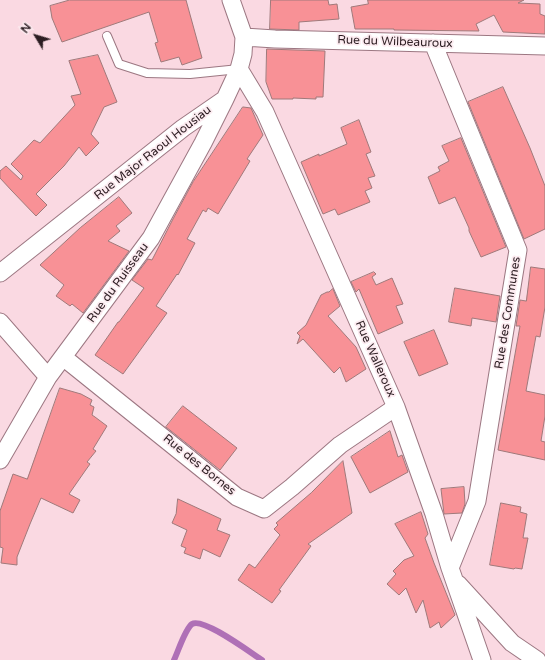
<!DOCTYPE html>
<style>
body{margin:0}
#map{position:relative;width:545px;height:660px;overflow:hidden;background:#fad9e2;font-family:"Varela Round",sans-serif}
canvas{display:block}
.north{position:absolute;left:16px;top:16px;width:40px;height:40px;-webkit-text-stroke:3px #fcebf0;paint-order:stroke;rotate:308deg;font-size:11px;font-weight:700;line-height:16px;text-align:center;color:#2c1d22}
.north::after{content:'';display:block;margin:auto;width:14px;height:18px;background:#2c1d22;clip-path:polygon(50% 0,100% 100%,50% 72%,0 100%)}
</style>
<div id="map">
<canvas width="545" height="660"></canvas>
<div class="north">N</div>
</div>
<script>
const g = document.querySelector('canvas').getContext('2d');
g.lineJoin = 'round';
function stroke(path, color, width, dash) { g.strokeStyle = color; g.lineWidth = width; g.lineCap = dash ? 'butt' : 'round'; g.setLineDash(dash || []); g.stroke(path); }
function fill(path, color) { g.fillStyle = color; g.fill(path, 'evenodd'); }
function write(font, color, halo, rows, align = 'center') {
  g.font = font + ' "Varela Round",sans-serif'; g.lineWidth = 3.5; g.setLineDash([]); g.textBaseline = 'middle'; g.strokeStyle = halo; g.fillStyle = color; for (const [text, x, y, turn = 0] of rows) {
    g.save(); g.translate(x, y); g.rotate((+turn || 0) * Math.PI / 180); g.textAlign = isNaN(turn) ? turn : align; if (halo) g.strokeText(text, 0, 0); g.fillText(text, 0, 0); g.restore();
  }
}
const stream = new Path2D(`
 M 174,660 C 178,652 185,629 192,624 C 203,617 251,653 262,660`);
const building = new Path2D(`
 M 70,0 L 186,0 L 202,58 L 182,65 L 179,57 L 161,62 L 155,43 L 158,42 L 149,12 L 62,42 L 52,18 L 50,6 Z
 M 271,0 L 328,0 L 329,5 L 337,4 L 339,19 L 299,22 L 299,30 L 270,29 Z
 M 368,0 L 524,0 L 518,3 L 540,4 L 540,14 L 545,16 L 545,34 L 503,32 L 494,15 L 476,24 L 479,31 L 394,30 L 394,29 L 355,29 L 351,7 L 368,4 Z
 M 267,49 L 325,51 L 323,97 L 316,97 L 316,99 L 293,98 L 293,99 L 272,99 L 266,82 Z
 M 98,55 L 117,102 L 104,107 L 91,134 L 99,143 L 86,156 L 79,147 L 64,166 L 36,194 L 47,205 L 36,216 L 12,191 L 0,178 L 0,171 L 6,166 L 21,180 L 23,176 L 11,164 L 34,140 L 40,143 L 75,105 L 71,96 L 81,94 L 69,61 Z
 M 503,87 L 530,148 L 545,186 L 545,229 L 524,239 L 468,102 Z
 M 243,107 L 251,108 L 263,135 L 247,159 L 250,161 L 218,214 L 208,208 L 206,212 L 203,210 L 187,239 L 195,243 L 178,275 L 177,274 L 156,306 L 167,313 L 123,374 L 95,355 L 118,322 L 119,322 L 144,288 L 132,280 L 148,259 L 152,260 L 173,219 L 193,182 Z
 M 359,120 L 371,152 L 366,154 L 375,176 L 368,178 L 372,188 L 365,191 L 370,202 L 338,215 L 335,209 L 323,214 L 301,162 L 319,154 L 319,156 L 347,144 L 341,128 Z
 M 461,138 L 506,247 L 481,257 L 469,231 L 469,228 L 455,197 L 439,204 L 428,177 L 440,171 L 438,167 L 449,161 L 442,146 Z
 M 119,197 L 132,213 L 116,226 L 120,231 L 108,241 L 129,251 L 83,313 L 72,304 L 70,306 L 56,296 L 64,285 L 40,265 L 80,228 Z
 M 531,267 L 545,269 L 545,307 L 540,337 L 536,336 L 526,391 L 545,395 L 545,416 L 541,441 L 545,442 L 545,460 L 498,450 L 520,326 L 516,326 L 520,300 L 526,301 Z
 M 374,272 L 376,274 L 372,277 L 376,285 L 392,278 L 403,304 L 396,306 L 403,323 L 378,334 L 359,289 L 356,292 L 351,282 Z
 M 455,288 L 500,296 L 496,322 L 472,318 L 471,326 L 449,322 Z
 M 333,289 L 340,306 L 328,316 L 356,347 L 366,369 L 346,382 L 340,367 L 334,373 L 303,339 L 297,344 L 300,336 L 297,333 L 306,325 L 321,295 L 327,292 L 329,292 L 330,291 Z
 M 434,330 L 448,364 L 419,376 L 404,342 Z
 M 60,388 L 81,394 L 92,400 L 90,405 L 94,407 L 92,415 L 95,417 L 107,426 L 93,449 L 96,451 L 87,462 L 90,464 L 85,471 L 69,494 L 80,500 L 73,513 L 41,498 L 30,524 L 17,557 L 17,565 L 1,563 L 3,548 L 0,547 L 0,511 L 13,474 L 27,479 Z
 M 183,406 L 237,448 L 220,470 L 166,427 Z
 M 390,431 L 398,457 L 402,455 L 408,472 L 370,493 L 351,457 Z
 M 343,461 L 352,513 L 308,544 L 311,546 L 279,590 L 281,591 L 272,603 L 238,580 L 249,564 L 255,568 L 280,535 L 274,529 L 278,525 L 276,523 L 311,493 Z
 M 464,487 L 465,504 L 462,513 L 444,514 L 441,489 Z
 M 178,499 L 221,519 L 217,530 L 230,535 L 220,557 L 203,549 L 200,559 L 184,553 L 186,548 L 181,546 L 187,530 L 172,523 L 176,514 Z
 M 501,503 L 521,507 L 520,512 L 527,514 L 523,538 L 528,538 L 522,569 L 515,568 L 514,569 L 490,565 Z
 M 421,512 L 428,534 L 425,538 L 434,563 L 455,615 L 441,628 L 439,622 L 430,628 L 423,600 L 416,613 L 406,588 L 399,595 L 387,584 L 396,574 L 393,571 L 404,560 L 414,556 L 395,524 Z`);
const service = new Path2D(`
 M 107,36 L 119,64 L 147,73 L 190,74 L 239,69`);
const minor = new Path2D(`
 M 244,37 L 275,39 L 545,46
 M 433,43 L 518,250 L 477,501 L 450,568
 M 239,69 L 265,112 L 396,407 L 434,514 L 450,568 L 482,660
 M 0,273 L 183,128 L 225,99 L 239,69 L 243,54 L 244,37 L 231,0
 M 0,322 L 48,377
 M 63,357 L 237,497 L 264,509 L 292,487 L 340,445 L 396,407
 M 0,460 L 48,377 L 151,238 L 203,143 L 225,99
 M 458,584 L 512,643 L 537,660`);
const streetNames = [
 ["Rue du Wilbeauroux",395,42,2],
 ["Rue Major Raoul Housiau",153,153,-38],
 ["Rue du Ruisseau",118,283,-54],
 ["Rue des Communes",508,313,-81],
 ["Rue Walleroux",375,359,66],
 ["Rue des Bornes",199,465,39]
];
stroke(stream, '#af70b6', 6);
fill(building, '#f89196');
stroke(building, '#9f797a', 1);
stroke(service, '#9c7782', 10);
stroke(minor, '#9c7782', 19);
stroke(service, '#fff', 8);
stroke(minor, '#fff', 17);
write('12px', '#2c1d22', '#fcebf0', streetNames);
</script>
